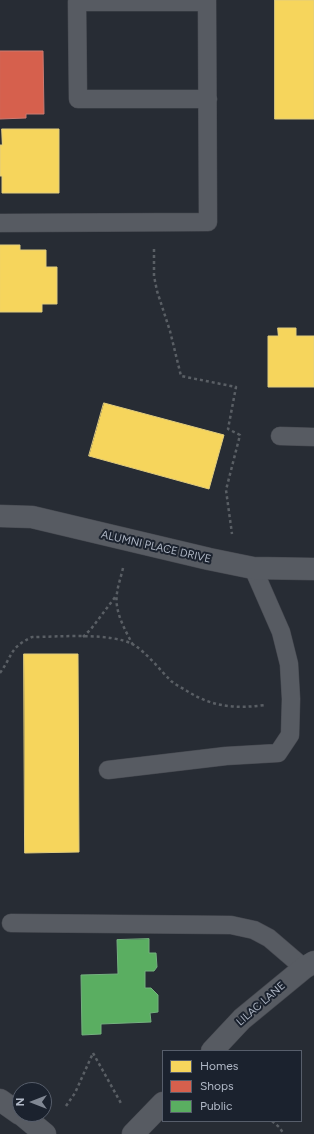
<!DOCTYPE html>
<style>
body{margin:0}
#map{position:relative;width:314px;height:1134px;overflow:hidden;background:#272c34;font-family:Figtree,sans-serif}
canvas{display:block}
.legend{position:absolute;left:162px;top:1050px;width:140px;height:72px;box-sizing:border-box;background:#1b222e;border:1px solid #575e6b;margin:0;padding:5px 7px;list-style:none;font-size:12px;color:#b0b8c6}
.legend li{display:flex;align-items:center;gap:8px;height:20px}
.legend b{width:20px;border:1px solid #575e6b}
.north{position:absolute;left:12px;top:1082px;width:40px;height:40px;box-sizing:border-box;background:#1b222e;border:1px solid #575e6b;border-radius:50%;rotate:270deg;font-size:11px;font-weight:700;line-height:16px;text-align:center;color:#b0b8c6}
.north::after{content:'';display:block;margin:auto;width:14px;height:18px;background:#808793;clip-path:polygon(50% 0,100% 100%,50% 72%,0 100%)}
</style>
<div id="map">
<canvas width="314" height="1134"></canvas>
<ul class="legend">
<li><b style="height:11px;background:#f6d55c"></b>Homes</li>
<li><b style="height:11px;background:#d6604d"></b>Shops</li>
<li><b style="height:11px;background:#5aae61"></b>Public</li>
</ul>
<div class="north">N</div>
</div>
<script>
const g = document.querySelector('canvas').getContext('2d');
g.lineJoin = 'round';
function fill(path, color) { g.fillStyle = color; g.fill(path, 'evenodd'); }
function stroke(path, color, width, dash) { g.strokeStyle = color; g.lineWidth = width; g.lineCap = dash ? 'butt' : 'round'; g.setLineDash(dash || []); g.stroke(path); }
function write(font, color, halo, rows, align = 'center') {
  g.font = font + ' Figtree,sans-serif'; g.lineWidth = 4; g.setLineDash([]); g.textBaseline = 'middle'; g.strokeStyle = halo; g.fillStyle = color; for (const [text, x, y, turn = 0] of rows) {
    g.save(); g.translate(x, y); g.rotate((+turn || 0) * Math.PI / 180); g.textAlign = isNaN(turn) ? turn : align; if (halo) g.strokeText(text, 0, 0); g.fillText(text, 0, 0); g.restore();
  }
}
const homes = new Path2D(`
 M 275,0 L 314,0 L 314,119 L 275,119 Z
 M 2,129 L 59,129 L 59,193 L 2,193 L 2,176 L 0,176 L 0,145 L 2,145 Z
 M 0,245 L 20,245 L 20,250 L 46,250 L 46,267 L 57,267 L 57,304 L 42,304 L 42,312 L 0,312 Z
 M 278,328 L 296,328 L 296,336 L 314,336 L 314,387 L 268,387 L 268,336 L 278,336 Z
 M 104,403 L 224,435 L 209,489 L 89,456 Z
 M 24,654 L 78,654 L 79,852 L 25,853 Z`);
const shops = new Path2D(`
 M 0,51 L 43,51 L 44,114 L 26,114 L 26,118 L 0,119 Z`);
const public = new Path2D(`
 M 149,939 L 149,953 L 156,953 L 157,967 L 154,971 L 145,971 L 145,988 L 151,988 L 158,995 L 158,1012 L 150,1013 L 151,1022 L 101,1024 L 101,1034 L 82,1035 L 81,975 L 118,974 L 117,940 Z`);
const path = new Path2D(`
 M 154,249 L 154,276 L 157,291 L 170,331 L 181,376 L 236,387 L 228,429 L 240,435 L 226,490 L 232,534
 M 123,568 C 121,577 118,585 117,593 C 114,611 125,630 133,645
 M 83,637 L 91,629 L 116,596
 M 0,673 C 13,655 9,648 32,637 C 58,637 112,632 134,645 C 147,653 160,670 171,681 C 176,685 182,688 187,691 C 212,707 236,709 265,705
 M 93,1053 L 122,1105
 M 66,1106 L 75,1093 L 93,1053
 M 272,1121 L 279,1127 L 284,1134`);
const service = new Path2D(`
 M 207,2 L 77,2 L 78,99 L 208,99
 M 0,223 L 208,222 L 207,0
 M 280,436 L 314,437
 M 108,770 L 226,756 L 278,753 L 290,735 L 291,699 L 289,664 L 281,632 L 253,568
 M 11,923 L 231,925 L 254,930 L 269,938 L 304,968`);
const minor = new Path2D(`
 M 0,516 L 32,517 L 209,559 L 253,568 L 314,569
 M 212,1051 L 242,1019 L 304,968 L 314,962
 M 0,1100 L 20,1114
 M 21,1114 L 45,1134
 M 133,1134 L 163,1103`);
const streetNames = [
 ["ALUMNI PLACE DRIVE",156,547,13],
 ["LILAC LANE",261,1004,-41]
];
fill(homes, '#f6d55c');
stroke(homes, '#e1cc7c', 1);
fill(shops, '#d6604d');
stroke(shops, '#cb7a71', 1);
fill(public, '#5aae61');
stroke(public, '#74b17f', 1);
stroke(service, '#45484f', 19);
stroke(minor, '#45484f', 23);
stroke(path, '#5a5f65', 2.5, [3, 3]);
stroke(service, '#575b62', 18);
stroke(minor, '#575b62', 22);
write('11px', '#b0b8c6', '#1b222e', streetNames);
</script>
